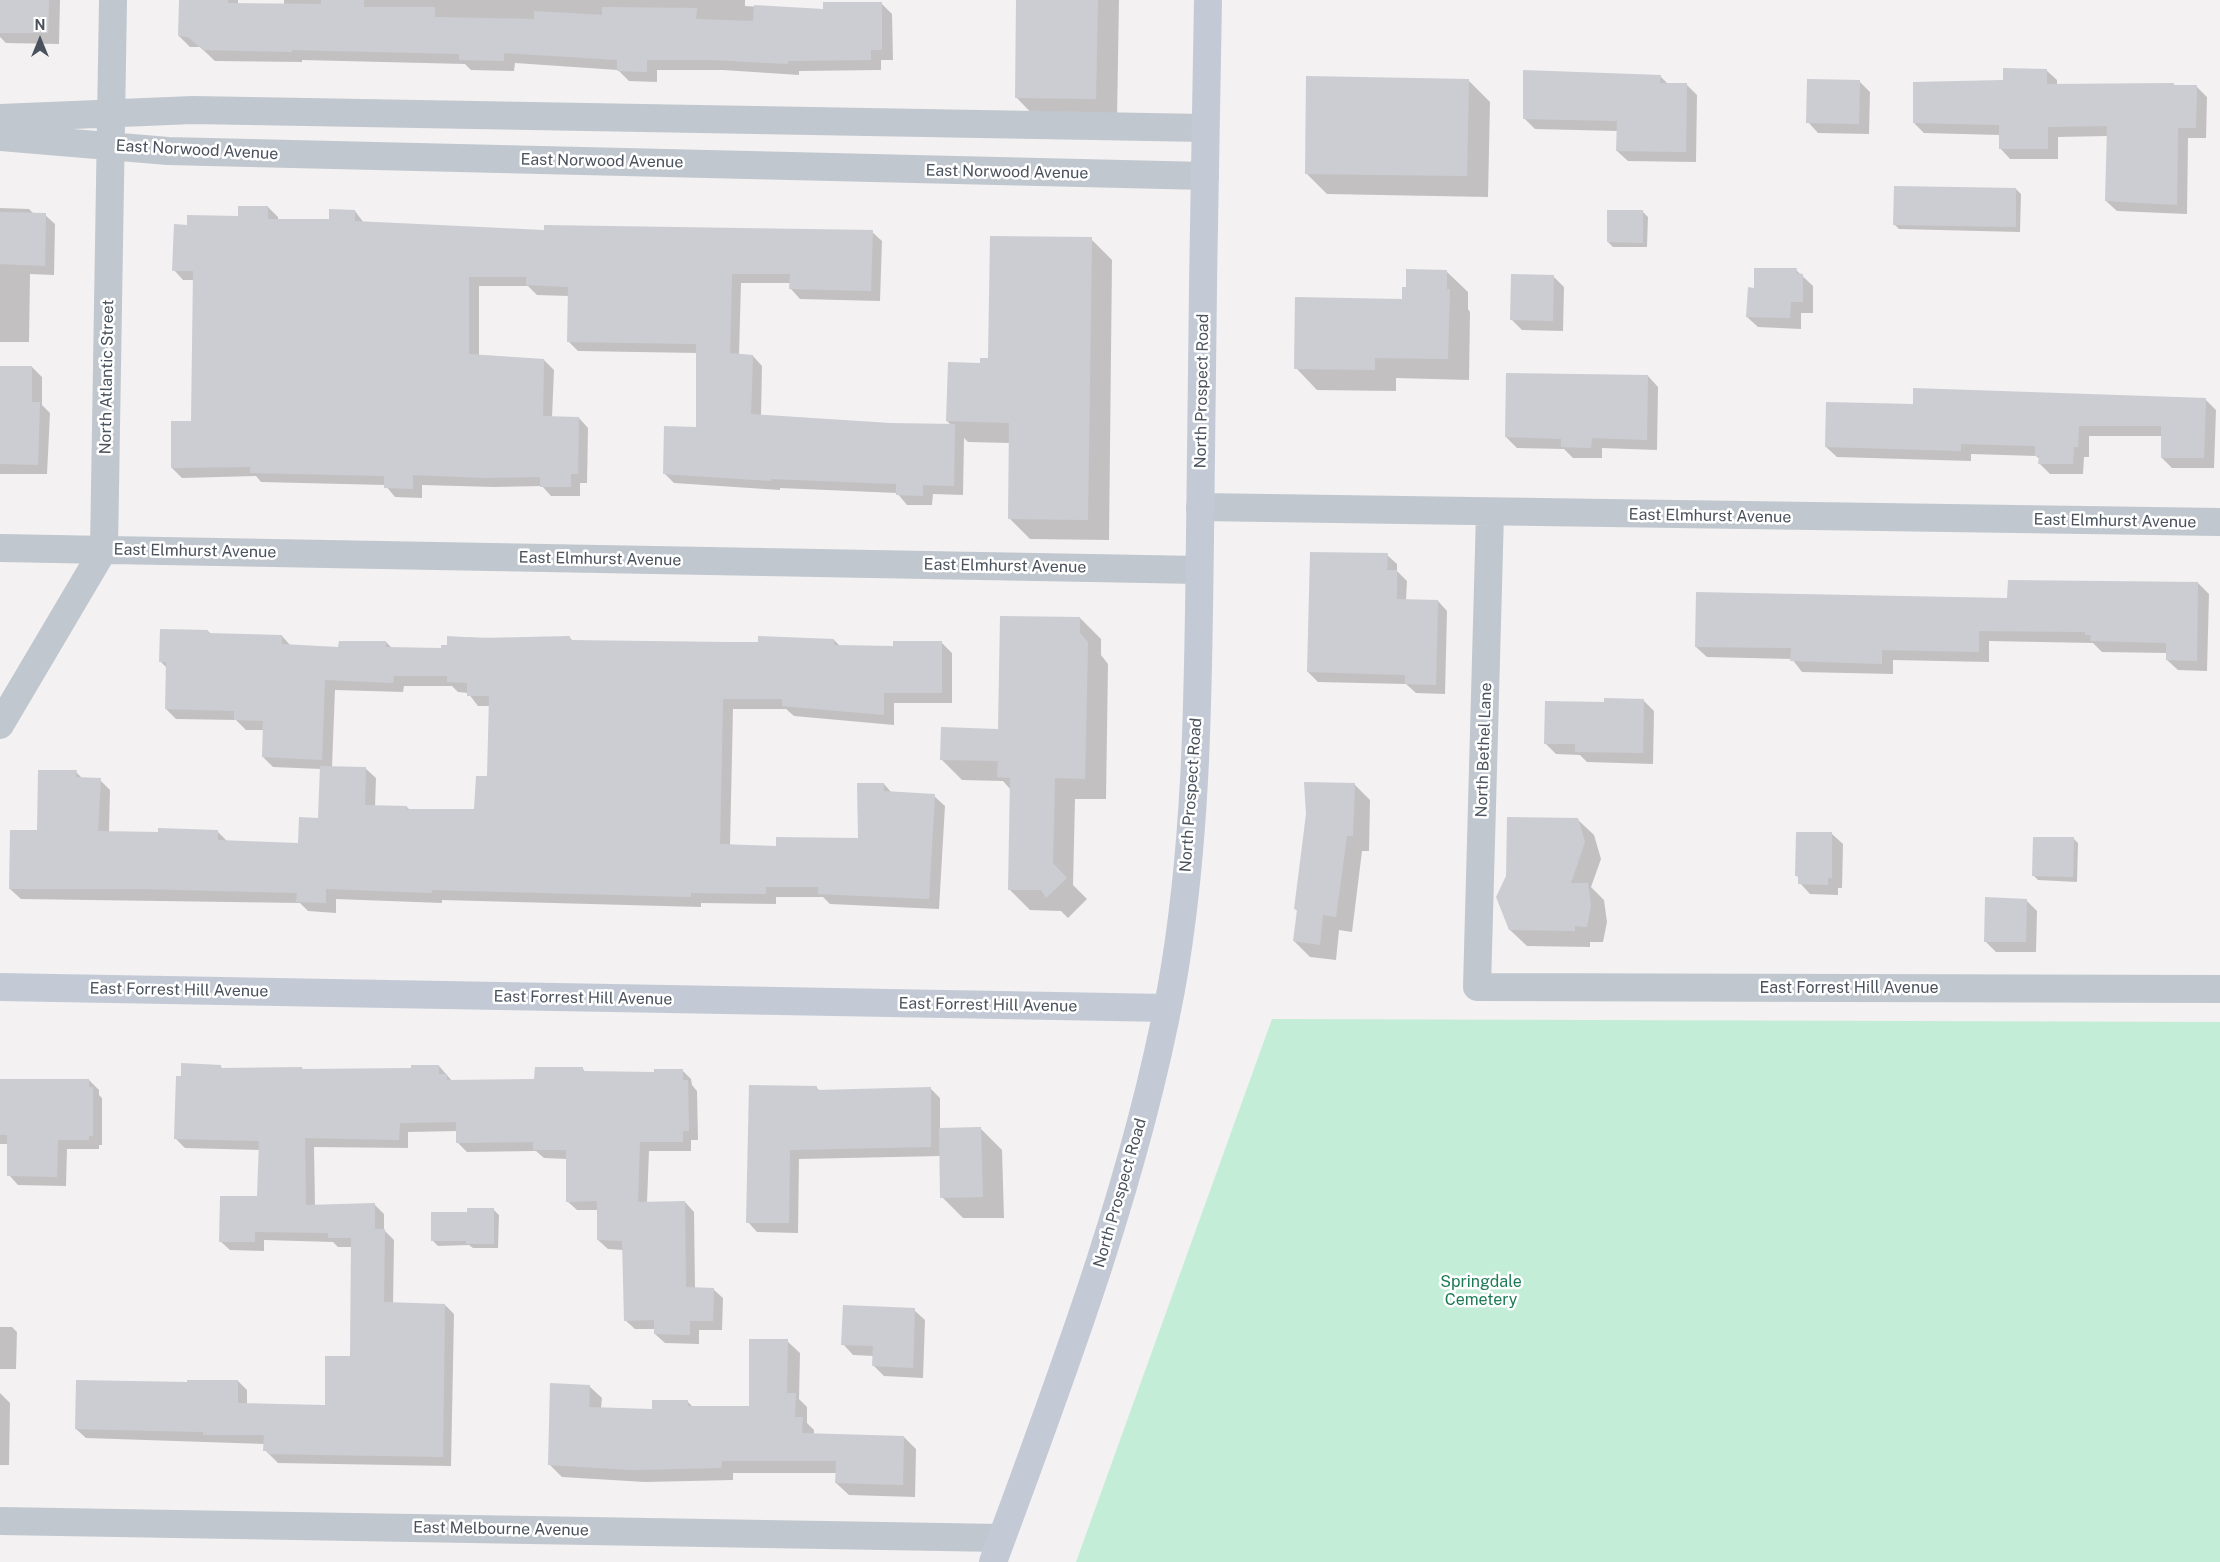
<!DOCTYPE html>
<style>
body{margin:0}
#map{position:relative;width:2220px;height:1562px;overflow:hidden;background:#f3f1f1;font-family:"Public Sans",sans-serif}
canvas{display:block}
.north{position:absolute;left:15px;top:15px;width:50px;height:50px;-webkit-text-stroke:4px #fff;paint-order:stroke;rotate:0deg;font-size:14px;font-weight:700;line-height:20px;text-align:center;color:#4a525d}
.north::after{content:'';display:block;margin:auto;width:18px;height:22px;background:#4a525d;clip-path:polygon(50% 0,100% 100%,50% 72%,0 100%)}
</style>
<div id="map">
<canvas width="2220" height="1562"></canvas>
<div class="north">N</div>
</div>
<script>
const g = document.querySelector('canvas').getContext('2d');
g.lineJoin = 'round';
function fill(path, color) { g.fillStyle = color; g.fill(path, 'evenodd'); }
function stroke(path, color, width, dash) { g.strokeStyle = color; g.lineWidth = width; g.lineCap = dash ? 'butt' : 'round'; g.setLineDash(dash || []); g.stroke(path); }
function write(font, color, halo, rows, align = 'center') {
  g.font = font + ' "Public Sans",sans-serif'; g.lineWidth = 5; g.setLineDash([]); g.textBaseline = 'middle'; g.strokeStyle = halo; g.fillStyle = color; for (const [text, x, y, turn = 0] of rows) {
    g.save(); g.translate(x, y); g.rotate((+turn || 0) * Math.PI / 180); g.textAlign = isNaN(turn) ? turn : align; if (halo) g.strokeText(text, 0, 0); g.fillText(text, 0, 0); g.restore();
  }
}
const green = new Path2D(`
 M 1272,1019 L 2220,1022 L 2220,1562 L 1076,1562 Z`);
const shadow = new Path2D(`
 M 0,0 L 60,0 L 59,44 L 6,43 L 0,37 Z
 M 180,0 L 238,0 L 238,5 L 284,5 L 284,0 L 745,0 L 745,6 L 824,11 L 881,3 L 892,14 L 893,60 L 881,60 L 881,70 L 799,71 L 799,75 L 723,70 L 657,70 L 657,82 L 629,81 L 618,70 L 515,63 L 514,71 L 471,70 L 465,64 L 302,60 L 302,62 L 215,61 L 200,47 L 190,47 L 179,36 Z
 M 1018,0 L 1119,0 L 1117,119 L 1037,119 L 1016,97 Z
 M 2046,70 L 2057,80 L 2057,85 L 2173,84 L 2176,86 L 2196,86 L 2207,97 L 2206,138 L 2188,138 L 2187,214 L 2117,211 L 2106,201 L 2108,136 L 2058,137 L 2058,159 L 2010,159 L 2000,148 L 2000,135 L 1924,133 L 1914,123 L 2004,81 Z
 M 1660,76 L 1668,84 L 1686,84 L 1697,95 L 1696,162 L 1628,161 L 1617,151 L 1618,131 L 1535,129 L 1524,118 Z
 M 1468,80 L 1490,102 L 1488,197 L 1327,194 L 1306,173 Z
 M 1859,81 L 1870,92 L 1869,134 L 1818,133 L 1808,122 Z
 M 2016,189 L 2021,194 L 2020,232 L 1899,229 L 1894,224 Z
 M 268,207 L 278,217 L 278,220 L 330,220 L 355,211 L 364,223 L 545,231 L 872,232 L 882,241 L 880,301 L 800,299 L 791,289 L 791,283 L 741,283 L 739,355 L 753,356 L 762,366 L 761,416 L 890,424 L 952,426 L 947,421 L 982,365 L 989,359 L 1091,239 L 1112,260 L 1109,540 L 1030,539 L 1009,518 L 1010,443 L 968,442 L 964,438 L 963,495 L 933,494 L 932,505 L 907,505 L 897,493 L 780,488 L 780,490 L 674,483 L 664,473 L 697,428 L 697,353 L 578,351 L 568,341 L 569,296 L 537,295 L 528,286 L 479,286 L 479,356 L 544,360 L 554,370 L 552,418 L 579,418 L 588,428 L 587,483 L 580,483 L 580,496 L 551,496 L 542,486 L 494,487 L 422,485 L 422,498 L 395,497 L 385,485 L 261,482 L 256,476 L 182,478 L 172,468 L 192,422 L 194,280 L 183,280 L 174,270 L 188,226 L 239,217 Z
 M 0,208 L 29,209 L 34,214 L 45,215 L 55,224 L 54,275 L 30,274 L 29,342 L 0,342 Z
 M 1643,212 L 1648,217 L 1647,247 L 1613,247 L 1608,242 Z
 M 1796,270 L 1813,286 L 1813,313 L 1801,313 L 1801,329 L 1758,327 L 1747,317 L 1755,289 Z
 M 1446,271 L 1468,292 L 1468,309 L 1470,312 L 1469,380 L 1396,378 L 1396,391 L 1317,390 L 1296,368 L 1403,300 L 1407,288 Z
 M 1553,276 L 1564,287 L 1563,331 L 1522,330 L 1512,320 Z
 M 0,367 L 32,367 L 42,377 L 42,405 L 50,413 L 47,474 L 0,474 Z
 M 1648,376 L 1658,387 L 1657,450 L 1602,448 L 1602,458 L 1573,458 L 1564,449 L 1517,448 L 1506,437 Z
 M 2205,399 L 2216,410 L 2214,468 L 2172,468 L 2162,458 L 2162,436 L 2089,436 L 2089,457 L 2084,457 L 2083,474 L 2050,474 L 2040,464 L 2040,459 L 2036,456 L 1971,454 L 1971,461 L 1837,457 L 1826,447 L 1914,406 Z
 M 1387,555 L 1397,564 L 1397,571 L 1407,581 L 1406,600 L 1438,601 L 1447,611 L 1445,694 L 1416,693 L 1406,684 L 1318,682 L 1308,672 Z
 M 2198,583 L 2209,594 L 2207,671 L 2178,670 L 2167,660 L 2167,653 L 2102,652 L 2093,643 L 1989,641 L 1989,662 L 1893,660 L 1893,674 L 1802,672 L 1792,659 L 1707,657 L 1696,647 L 2008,599 Z
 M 1080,618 L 1101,639 L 1101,655 L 1108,664 L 1106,799 L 1075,799 L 1073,885 L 1087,899 L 1068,918 L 1061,911 L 1030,910 L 1009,889 L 1011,790 L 1003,781 L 962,780 L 941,759 L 999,730 Z
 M 208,631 L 211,634 L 282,636 L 291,646 L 339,648 L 386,642 L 392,648 L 442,649 L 448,646 L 448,637 L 541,639 L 569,637 L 573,641 L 729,643 L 834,640 L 840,646 L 894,647 L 942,643 L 952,653 L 952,703 L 894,703 L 894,725 L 794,716 L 786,709 L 733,709 L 730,846 L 777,847 L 859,840 L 884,784 L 892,793 L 934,796 L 945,806 L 939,909 L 830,904 L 823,897 L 776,897 L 776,904 L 701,903 L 701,907 L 442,900 L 442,903 L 336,899 L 336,913 L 308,911 L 300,903 L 21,899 L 10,889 L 39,831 L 76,772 L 83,779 L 100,780 L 110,790 L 109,833 L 217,831 L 228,842 L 299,844 L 319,819 L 321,769 L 273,767 L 263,757 L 264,730 L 246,730 L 236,720 L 176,719 L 166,709 L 167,668 L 160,661 ZM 404,686 L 452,686 L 458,692 L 468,693 L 478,706 L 490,706 L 488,777 L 475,810 L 410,810 L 407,807 L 375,807 L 376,778 L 365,768 L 332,767 L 335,690 L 403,692 Z
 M 1644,701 L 1654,711 L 1653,764 L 1587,762 L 1580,755 L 1556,754 L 1545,743 L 1606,703 Z
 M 1354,784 L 1370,800 L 1369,851 L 1362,851 L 1352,932 L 1339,930 L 1336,960 L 1310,957 L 1294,941 L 1298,911 L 1295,909 Z
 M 1577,819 L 1594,835 L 1601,859 L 1591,887 L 1604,900 L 1607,922 L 1603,942 L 1590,942 L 1590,947 L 1527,946 L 1510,930 Z
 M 1832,834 L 1843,844 L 1842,888 L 1838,888 L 1838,895 L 1810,894 L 1800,883 L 1800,879 L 1796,875 Z
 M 2073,838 L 2078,843 L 2077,882 L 2038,880 L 2033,875 Z
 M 2026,900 L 2037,911 L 2036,952 L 1996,952 L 1986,942 Z
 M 220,1066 L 224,1070 L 302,1068 L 304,1070 L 412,1070 L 439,1066 L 453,1082 L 536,1081 L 583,1069 L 586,1073 L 655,1074 L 682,1070 L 691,1079 L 692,1085 L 697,1091 L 698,1140 L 691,1140 L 691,1151 L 649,1151 L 647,1203 L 685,1202 L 694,1212 L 695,1289 L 713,1289 L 723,1298 L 722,1330 L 699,1330 L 699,1344 L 665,1343 L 655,1334 L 655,1329 L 635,1329 L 625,1320 L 623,1250 L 608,1249 L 598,1240 L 599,1210 L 577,1210 L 567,1201 L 567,1159 L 544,1158 L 536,1151 L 467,1152 L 458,1143 L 458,1131 L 408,1132 L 408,1148 L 314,1147 L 315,1206 L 375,1205 L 384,1214 L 384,1230 L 394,1240 L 393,1304 L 445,1305 L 454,1314 L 451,1466 L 278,1463 L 265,1450 L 265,1444 L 86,1438 L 76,1429 L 188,1384 L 238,1381 L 247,1390 L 247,1405 L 326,1407 L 351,1357 L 353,1247 L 338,1247 L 333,1242 L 264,1240 L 264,1251 L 230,1250 L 220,1241 L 259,1198 L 260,1150 L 185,1148 L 175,1138 L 183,1077 Z
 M 0,1080 L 89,1080 L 99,1090 L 99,1095 L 102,1098 L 102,1145 L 99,1145 L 99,1149 L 67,1149 L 66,1186 L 18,1185 L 9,1175 L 9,1144 L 0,1144 Z
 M 816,1087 L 821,1092 L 930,1088 L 940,1098 L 940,1130 L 981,1129 L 1002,1150 L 1004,1218 L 963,1218 L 942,1197 L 941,1156 L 799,1159 L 798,1233 L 757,1232 L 748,1222 Z
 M 493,1209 L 499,1215 L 498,1248 L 473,1248 L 469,1245 L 438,1246 L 433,1241 L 468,1213 Z
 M 914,1310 L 925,1320 L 923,1378 L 884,1376 L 873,1365 L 874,1356 L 853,1355 L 843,1344 Z
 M 0,1327 L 12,1327 L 17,1332 L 16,1369 L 0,1369 Z
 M 787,1341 L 800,1353 L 799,1399 L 807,1407 L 807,1423 L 814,1430 L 814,1434 L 904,1437 L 916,1449 L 915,1497 L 849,1495 L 836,1483 L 837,1473 L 733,1473 L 733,1480 L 645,1482 L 562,1477 L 549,1464 L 589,1386 L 602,1398 L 601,1408 L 654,1410 L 688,1402 L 693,1407 L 750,1407 Z
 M 0,1393 L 10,1403 L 9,1465 L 0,1465 Z`);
const building = new Path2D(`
 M 0,0 L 49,0 L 48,33 L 0,33 Z
 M 179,0 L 228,0 L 228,3 L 321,4 L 321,0 L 364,0 L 364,7 L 435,7 L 435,17 L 534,19 L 534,11 L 602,15 L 602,7 L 697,8 L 696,19 L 753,21 L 754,5 L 823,9 L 823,2 L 882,2 L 882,50 L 871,50 L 871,60 L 788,61 L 788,64 L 712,60 L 647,60 L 647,72 L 617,71 L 617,60 L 504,53 L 504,61 L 459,60 L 459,54 L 292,50 L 292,52 L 203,50 L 188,37 L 178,36 Z
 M 1016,0 L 1098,0 L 1096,99 L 1015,98 Z
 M 2003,68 L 2047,69 L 2047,84 L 2174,83 L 2174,85 L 2197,85 L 2196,128 L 2178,128 L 2177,205 L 2105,201 L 2107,126 L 2048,127 L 2048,149 L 1999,149 L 1999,125 L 1913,123 L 1913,82 L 2003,80 Z
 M 1523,70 L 1661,75 L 1660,83 L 1687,83 L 1686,152 L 1616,151 L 1617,121 L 1523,119 Z
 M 1306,76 L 1469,79 L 1467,176 L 1305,174 Z
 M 1807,79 L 1860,80 L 1859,124 L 1806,123 Z
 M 1894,186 L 2016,188 L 2016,227 L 1893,225 Z
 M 238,206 L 268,206 L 268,219 L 329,219 L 329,209 L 355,210 L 355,221 L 544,230 L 544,225 L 873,230 L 871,291 L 789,289 L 790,274 L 732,274 L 730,353 L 753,355 L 751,414 L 890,423 L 955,424 L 954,486 L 923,485 L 923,496 L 896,495 L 896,484 L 771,479 L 771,481 L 663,474 L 664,426 L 696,427 L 696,344 L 567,342 L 568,287 L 526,285 L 526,277 L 469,277 L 469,354 L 544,359 L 543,416 L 579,417 L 578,474 L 571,474 L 571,487 L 540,487 L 540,477 L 484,478 L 413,475 L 413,489 L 384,488 L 384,476 L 250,473 L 250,467 L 171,468 L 171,421 L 191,421 L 193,271 L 172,271 L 174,224 L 187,225 L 187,215 L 238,216 Z
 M 1607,210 L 1643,210 L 1643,243 L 1607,242 Z
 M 0,212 L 46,213 L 45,266 L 0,264 Z
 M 990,236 L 1092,237 L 1088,520 L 1008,519 L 1009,423 L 946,421 L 948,362 L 980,363 L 980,358 L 988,358 Z
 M 1754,268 L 1797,268 L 1796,273 L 1803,274 L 1803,302 L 1791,302 L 1790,318 L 1746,317 L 1748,287 L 1754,288 Z
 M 1406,269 L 1447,270 L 1447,289 L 1450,289 L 1448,359 L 1375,358 L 1375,370 L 1294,369 L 1295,297 L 1402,299 L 1402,287 L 1406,287 Z
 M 1511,274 L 1554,275 L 1553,321 L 1510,320 Z
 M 0,366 L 32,366 L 32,402 L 40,402 L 38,465 L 0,464 Z
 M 1506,373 L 1648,375 L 1647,440 L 1592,438 L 1591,448 L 1561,447 L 1561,439 L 1505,437 Z
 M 1913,388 L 2206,398 L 2204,458 L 2161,458 L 2161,426 L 2079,426 L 2078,447 L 2074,447 L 2073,464 L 2038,464 L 2039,456 L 2035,456 L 2035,446 L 1961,444 L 1961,451 L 1825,447 L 1826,402 L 1913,404 Z
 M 1310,552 L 1388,553 L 1387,570 L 1397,570 L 1397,599 L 1438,600 L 1436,685 L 1405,684 L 1405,675 L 1307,672 Z
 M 2008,580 L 2198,582 L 2197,661 L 2166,660 L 2166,643 L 2090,641 L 2091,635 L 2085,635 L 2085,632 L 1979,631 L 1979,652 L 1882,650 L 1882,664 L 1790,661 L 1791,648 L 1695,647 L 1696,592 L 2007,598 Z
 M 1000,616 L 1080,617 L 1080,633 L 1088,642 L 1085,779 L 1055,778 L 1053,863 L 1067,878 L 1046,898 L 1041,890 L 1008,890 L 1010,778 L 997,777 L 998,761 L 940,760 L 941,727 L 998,729 Z
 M 160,629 L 208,630 L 208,633 L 282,635 L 282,644 L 338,647 L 339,641 L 386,641 L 386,647 L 441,648 L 441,645 L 447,645 L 447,636 L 481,638 L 570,636 L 570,640 L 729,642 L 758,642 L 758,636 L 834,639 L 834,645 L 893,646 L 893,641 L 942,641 L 942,693 L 884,693 L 884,715 L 782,706 L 782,699 L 723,699 L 720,844 L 776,846 L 776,837 L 858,838 L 857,783 L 884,783 L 884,791 L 935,794 L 929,899 L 818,894 L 818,887 L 766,887 L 766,894 L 691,893 L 691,897 L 432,890 L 432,893 L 326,889 L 326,903 L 296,902 L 297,893 L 139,889 L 9,889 L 10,830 L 37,830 L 38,770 L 77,770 L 76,777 L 101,778 L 98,831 L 158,832 L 158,828 L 218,830 L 218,840 L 298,843 L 299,817 L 318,818 L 320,766 L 366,767 L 365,805 L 407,806 L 407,809 L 474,809 L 476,776 L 487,776 L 489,696 L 467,696 L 467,683 L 447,682 L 447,676 L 394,676 L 393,683 L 325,680 L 322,760 L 262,757 L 263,721 L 234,720 L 234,711 L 165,709 L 166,662 L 159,662 Z
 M 1604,698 L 1644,699 L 1643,753 L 1575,752 L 1575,744 L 1544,744 L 1545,701 L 1604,702 Z
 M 1304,782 L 1355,783 L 1353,836 L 1347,836 L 1336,917 L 1323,915 L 1320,945 L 1293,941 L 1297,910 L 1294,909 L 1306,814 Z
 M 1507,817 L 1578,818 L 1585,842 L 1571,883 L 1588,883 L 1591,905 L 1587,927 L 1575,926 L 1575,931 L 1509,930 L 1496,897 L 1506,876 Z
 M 1796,832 L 1832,832 L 1832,878 L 1828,878 L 1828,885 L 1798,884 L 1798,876 L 1795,876 Z
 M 2033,837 L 2074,837 L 2073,877 L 2032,876 Z
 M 1985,897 L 2027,899 L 2026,942 L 1984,942 Z
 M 181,1063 L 221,1065 L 221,1068 L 302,1067 L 302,1069 L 411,1068 L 411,1065 L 439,1065 L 439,1074 L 447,1074 L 447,1080 L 534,1079 L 535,1067 L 583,1067 L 583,1071 L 654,1072 L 654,1069 L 683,1069 L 683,1080 L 688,1080 L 689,1131 L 683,1131 L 683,1142 L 640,1142 L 638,1202 L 685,1201 L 686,1287 L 714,1288 L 713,1321 L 690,1321 L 690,1335 L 654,1334 L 654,1320 L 624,1321 L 622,1241 L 597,1240 L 597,1201 L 566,1202 L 566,1150 L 533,1150 L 533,1142 L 456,1143 L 456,1122 L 400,1123 L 399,1140 L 305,1138 L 306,1205 L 375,1203 L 375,1229 L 385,1229 L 384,1302 L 445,1304 L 443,1457 L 268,1454 L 268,1451 L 263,1451 L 264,1435 L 203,1435 L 203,1432 L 75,1429 L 76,1380 L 187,1382 L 187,1380 L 238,1380 L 238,1403 L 325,1405 L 325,1356 L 350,1356 L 351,1238 L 328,1238 L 328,1233 L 255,1232 L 255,1242 L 219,1242 L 220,1196 L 257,1196 L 259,1141 L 174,1139 L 176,1076 L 181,1076 Z
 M 0,1079 L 89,1079 L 89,1087 L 93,1087 L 93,1136 L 89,1136 L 89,1140 L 58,1140 L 57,1177 L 7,1176 L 7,1135 L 0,1135 Z
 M 749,1085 L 817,1086 L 817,1090 L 931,1087 L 931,1147 L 790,1150 L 789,1223 L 746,1223 Z
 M 981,1127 L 983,1197 L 940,1198 L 939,1128 Z
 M 467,1208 L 494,1208 L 494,1244 L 466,1244 L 466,1241 L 431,1241 L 431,1212 L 467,1212 Z
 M 843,1305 L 915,1308 L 913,1368 L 872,1366 L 873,1346 L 841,1345 Z
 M 749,1339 L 788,1339 L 787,1393 L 796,1393 L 795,1417 L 803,1417 L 802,1433 L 904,1436 L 903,1485 L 835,1483 L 836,1461 L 722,1461 L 721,1468 L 632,1470 L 548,1465 L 550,1383 L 590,1385 L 589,1407 L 652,1409 L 652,1400 L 688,1400 L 688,1406 L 749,1406 Z`);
const street = new Path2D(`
 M 0,118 L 193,110 L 1205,128
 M 0,137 L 168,151 L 1205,176
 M 1200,507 L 2220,522
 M 1490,513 L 1477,987 L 2220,989
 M 0,548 L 1199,570
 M 0,725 L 104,549 L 113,0
 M 0,1521 L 1001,1538`);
const secondary = new Path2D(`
 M 0,987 L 1167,1008
 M 993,1562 C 1062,1375 1134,1187 1171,990 C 1198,840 1198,687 1200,536 C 1202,357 1204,179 1208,0`);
const streetNames = [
 ["East Norwood Avenue",197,150,3],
 ["East Norwood Avenue",602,161,1],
 ["East Norwood Avenue",1007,172,1],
 ["North Atlantic Street",107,377,-89],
 ["North Prospect Road",1202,391,-89],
 ["East Elmhurst Avenue",1710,516,1],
 ["East Elmhurst Avenue",2115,521,1],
 ["East Elmhurst Avenue",195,551,1],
 ["East Elmhurst Avenue",600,559,1],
 ["East Elmhurst Avenue",1005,566,1],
 ["North Bethel Lane",1484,750,-88],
 ["North Prospect Road",1191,795,-86],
 ["East Forrest Hill Avenue",1849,988],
 ["East Forrest Hill Avenue",179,990,1],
 ["East Forrest Hill Avenue",583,998,1],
 ["East Forrest Hill Avenue",988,1005,1],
 ["North Prospect Road",1120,1193,-74],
 ["East Melbourne Avenue",501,1529,1]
];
const parkNames = [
 ["Springdale",1481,1282],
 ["Cemetery",1481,1300]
];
fill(green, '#c3edd7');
fill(shadow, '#0003');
fill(building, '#cbcdd3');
stroke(street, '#c0c7ce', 28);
stroke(secondary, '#c3cad6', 28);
write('16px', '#4a525d', '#fff', streetNames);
write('16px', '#1e7b55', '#fff', parkNames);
</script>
